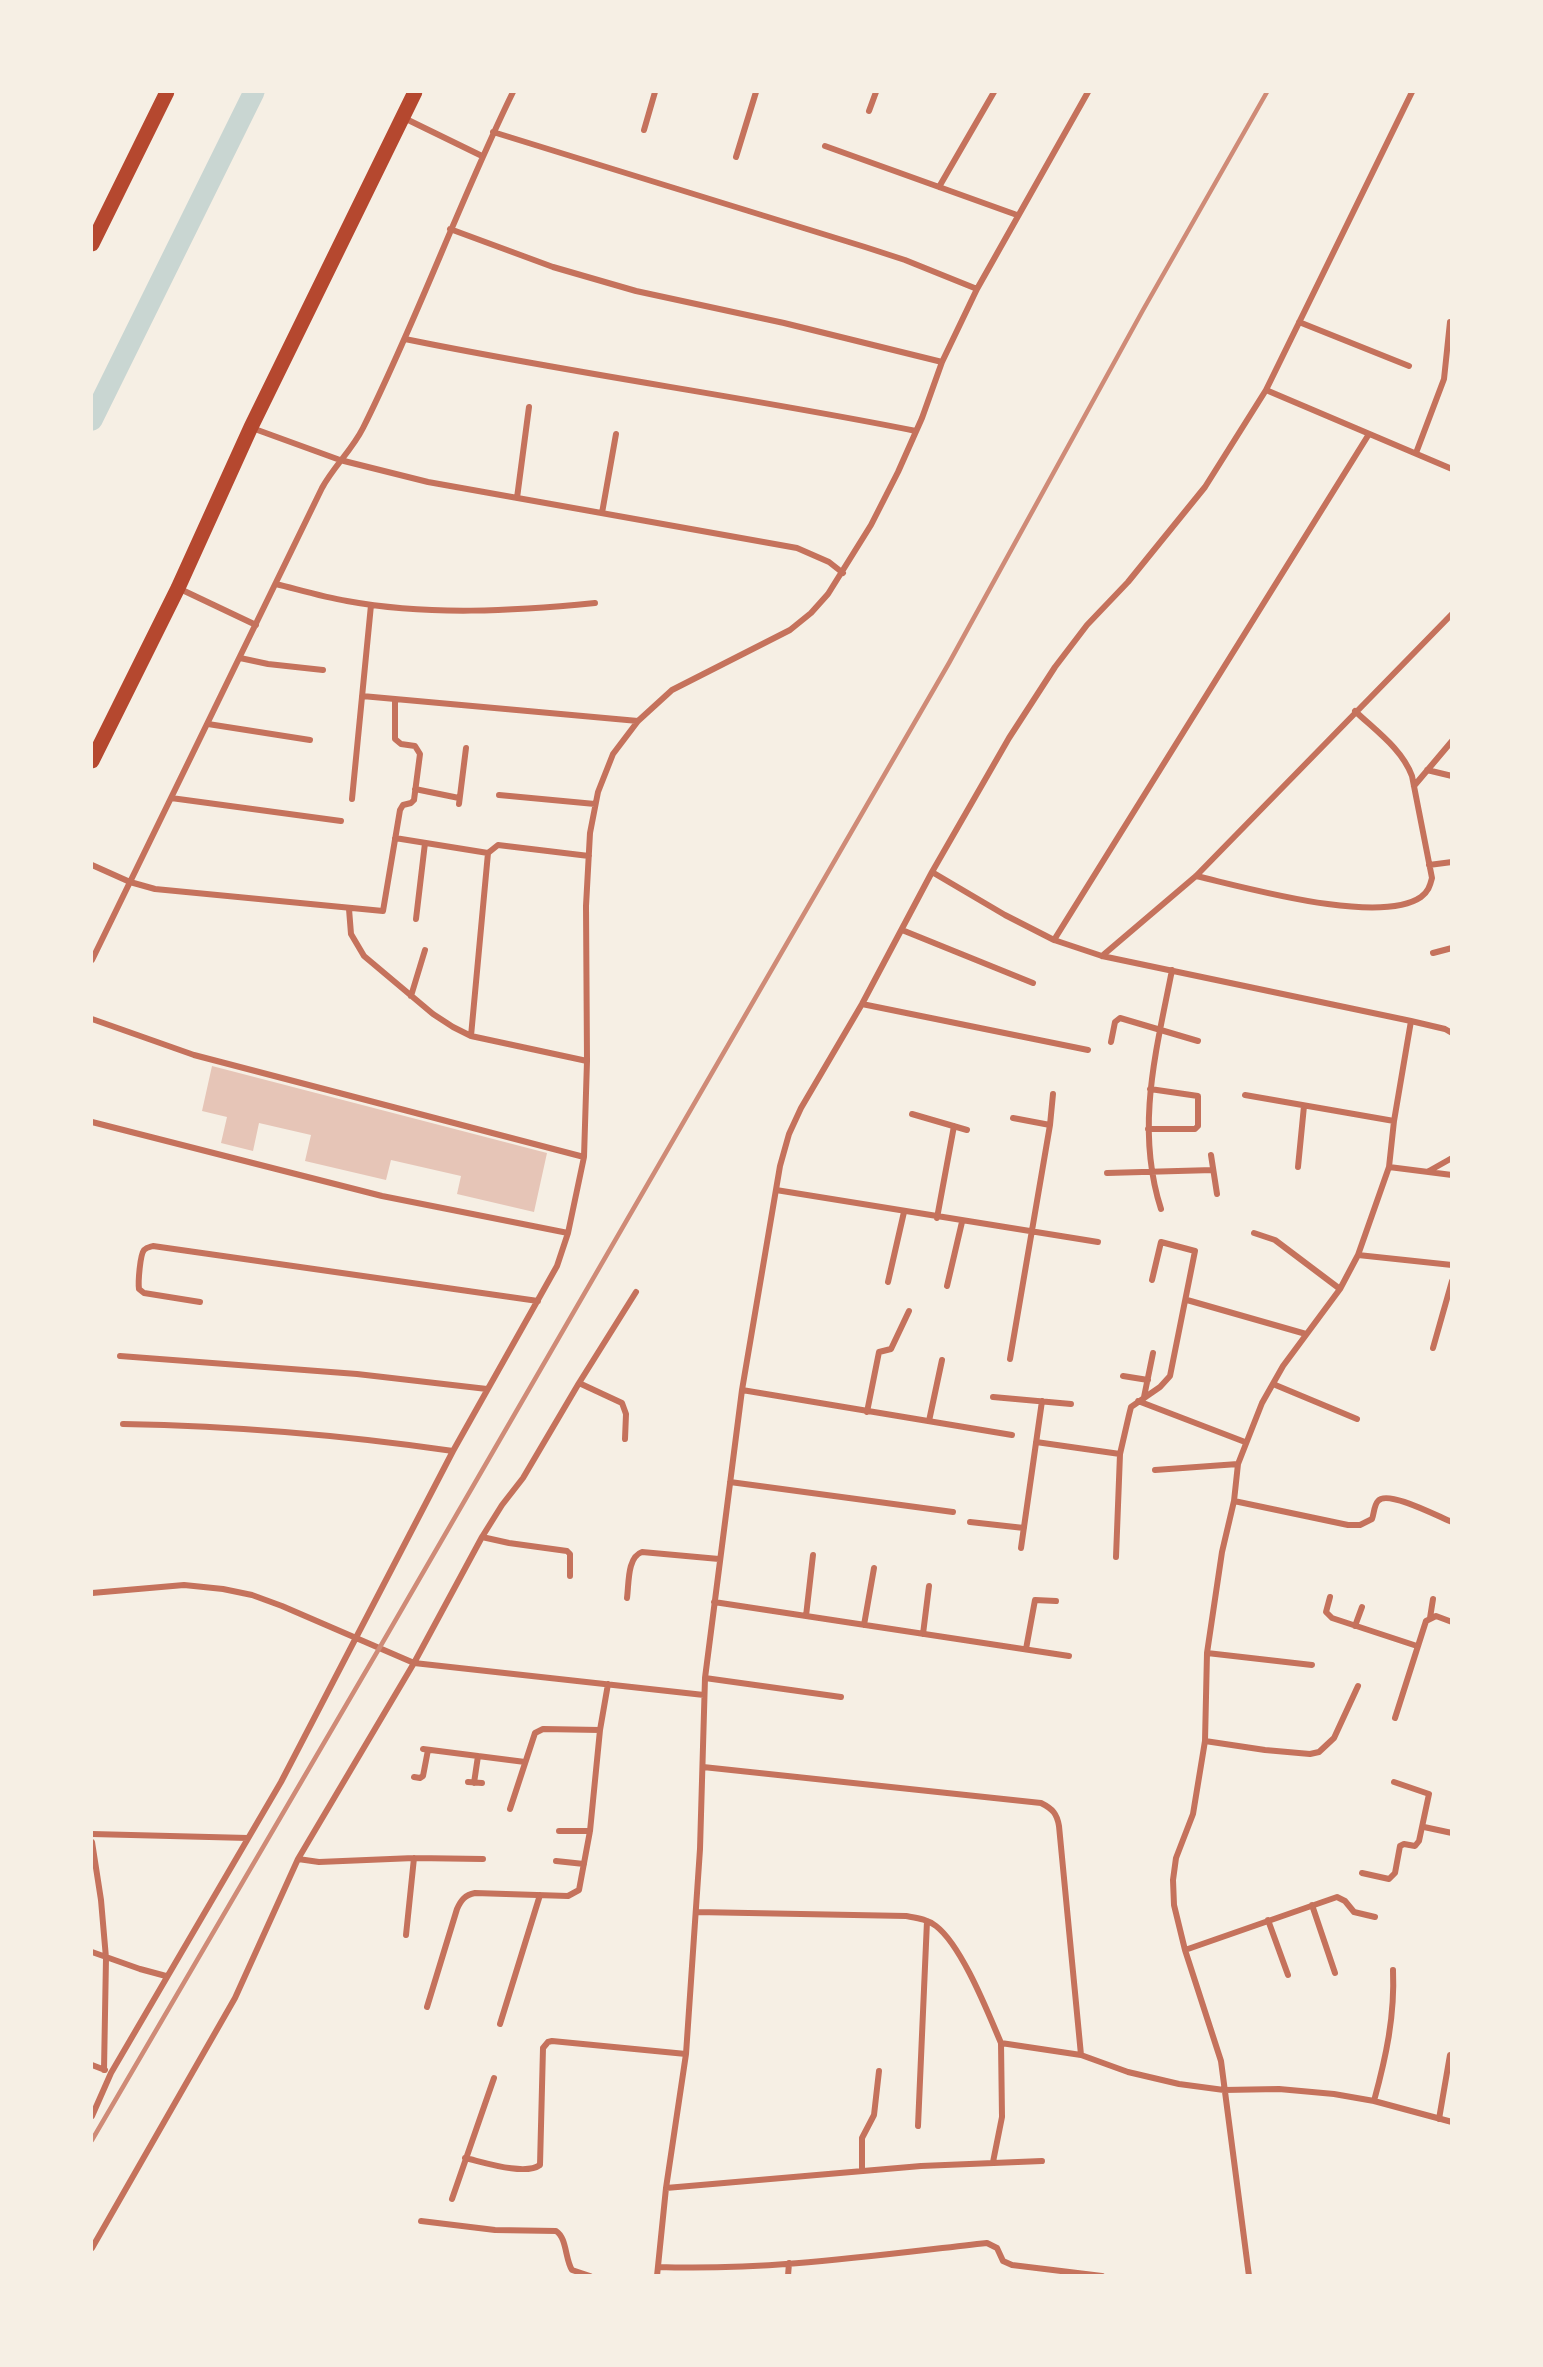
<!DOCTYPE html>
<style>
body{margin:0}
#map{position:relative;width:1543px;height:2367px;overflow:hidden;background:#f6efe4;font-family:Overpass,sans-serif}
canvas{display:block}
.frame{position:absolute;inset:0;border:93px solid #f6efe4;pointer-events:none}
</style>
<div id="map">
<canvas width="1543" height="2367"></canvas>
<div class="frame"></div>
</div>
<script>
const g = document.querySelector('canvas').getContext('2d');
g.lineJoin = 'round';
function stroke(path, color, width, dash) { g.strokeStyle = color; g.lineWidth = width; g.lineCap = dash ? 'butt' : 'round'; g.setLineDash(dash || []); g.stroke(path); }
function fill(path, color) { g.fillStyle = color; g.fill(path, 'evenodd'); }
const canal = new Path2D(`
 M 92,420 L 254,92`);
const building = new Path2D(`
 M 212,1066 L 547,1153 L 534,1212 L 457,1194 L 461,1176 L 391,1160 L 386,1180 L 305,1161 L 311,1135 L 259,1123 L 253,1151 L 221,1143 L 227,1117 L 202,1111 Z`);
const minor = new Path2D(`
 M 869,111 L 876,92
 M 402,117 L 482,156
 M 644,130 L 655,92
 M 493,132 L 865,247 L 905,260 L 977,289
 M 825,146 L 1017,215
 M 736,157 L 756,92
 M 939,187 L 994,92
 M 450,229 L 553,267 L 636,291 L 784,323 L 942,362
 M 1299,322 L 1409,366
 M 405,339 C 575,374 747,397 916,431
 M 1266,390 L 1452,469
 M 252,428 L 340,460 L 428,482 L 797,548 L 829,562 L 843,573
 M 1416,453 L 1444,379 L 1450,322
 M 517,498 L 529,407
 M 602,513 L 616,434
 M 276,584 C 300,590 323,597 347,601 C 428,616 514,611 595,603
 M 178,588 L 256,625
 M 240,658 L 268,664 L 323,670
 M 362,696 L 638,721
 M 208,724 L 310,740
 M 1427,770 L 1452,776
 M 1414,786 L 1452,741
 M 415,789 L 459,798
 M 499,795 L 595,804
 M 171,798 L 341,821
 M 352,799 L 371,605
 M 459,804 L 466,748
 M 395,838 L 488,853 L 498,845 L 589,856
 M 92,865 L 130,882 L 155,889 L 383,911 L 400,810 L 403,805 L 411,803 L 414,800 L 420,754 L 415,746 L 401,744 L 395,739 L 395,699
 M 1429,865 L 1452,862
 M 932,872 L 1005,915 L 1054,940 L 1102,956 L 1411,1021 L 1445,1029 L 1452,1033
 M 1196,876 C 1244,887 1379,926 1421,897 C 1428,892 1430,886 1432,878 L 1412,776 C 1402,749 1376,731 1355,711
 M 349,909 L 351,934 L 364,956 L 433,1014 L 453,1027 L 471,1036 L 587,1061
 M 416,919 L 425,843
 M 902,930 L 1033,983
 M 1054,940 L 1369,434
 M 1433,953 L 1452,948
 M 1102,956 L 1196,876 L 1452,614
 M 92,960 L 322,488 C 334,466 352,450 363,428 C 418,318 459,202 513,92
 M 411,996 L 425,950
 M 862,1004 L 1088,1050
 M 92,1019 L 194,1055 L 584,1157
 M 471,1036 L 488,853
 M 1111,1042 L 1115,1022 L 1120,1018 L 1198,1041
 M 1245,1095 L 1394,1121
 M 912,1114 L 967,1130
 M 1013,1118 L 1050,1125
 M 92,1122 L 382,1196 L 568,1233
 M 1148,1129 L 1195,1129 L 1198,1126 L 1198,1096 L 1150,1089
 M 1211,1155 L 1217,1194
 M 1298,1167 L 1304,1106
 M 1389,1167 L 1452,1175
 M 1429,1171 L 1452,1158
 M 1107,1173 L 1213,1170
 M 776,1190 L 1098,1242
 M 1161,1209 C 1135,1128 1156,1052 1172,970
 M 937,1218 L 954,1126
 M 1254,1233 L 1275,1240 L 1340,1289
 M 1358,1255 L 1452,1265
 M 888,1282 L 904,1212
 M 947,1286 L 962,1222
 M 1187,1300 L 1306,1334
 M 200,1302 L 144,1293 L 139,1289 C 138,1282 140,1255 144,1250 C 147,1247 150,1247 153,1246 L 538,1301
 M 1433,1348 L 1452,1281
 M 120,1356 L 357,1374 L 487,1389
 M 1010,1359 L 1050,1125 L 1053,1094
 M 1123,1376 L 1148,1380
 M 579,1383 L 622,1403 L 626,1414 L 625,1439
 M 1273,1384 L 1357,1419
 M 742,1390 L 1012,1435
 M 993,1397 L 1071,1404
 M 1144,1397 L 1153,1353
 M 1138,1401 L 1245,1442
 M 867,1412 L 879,1352 L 891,1349 L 909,1311
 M 929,1421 L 942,1360
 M 123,1424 C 234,1426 343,1435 453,1451
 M 1036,1442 L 1120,1454
 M 1155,1470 L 1238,1464
 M 730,1482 L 953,1512
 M 1234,1501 L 1348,1525 L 1360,1525 L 1372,1519 C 1374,1514 1374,1505 1378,1501 C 1387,1489 1439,1517 1452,1522
 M 970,1522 L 1024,1528
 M 482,1537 L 509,1543 L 567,1551 L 570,1554 L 570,1576
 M 1021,1548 L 1042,1401
 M 1116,1557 L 1120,1454 L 1129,1415 L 1131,1407 L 1160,1387 L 1170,1376 L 1195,1251 L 1161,1242 L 1152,1280
 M 92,1593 L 184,1585 L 223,1589 L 252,1595 L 282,1606 L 414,1663 L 704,1695
 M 1330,1597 L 1326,1612 L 1332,1618 L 1417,1646
 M 627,1598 C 629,1584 627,1557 642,1552 L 719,1559
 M 714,1602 L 1069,1656
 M 806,1616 L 813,1555
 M 1430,1618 L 1433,1599
 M 864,1625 L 874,1568
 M 1355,1626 L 1362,1607
 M 923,1634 L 929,1586
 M 1026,1649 L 1035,1600 L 1056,1601
 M 1207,1653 L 1312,1665
 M 705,1678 L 841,1697
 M 1395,1718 L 1426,1621 L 1436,1616 L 1452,1622
 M 1205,1741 L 1265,1750 L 1310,1754 L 1319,1752 L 1334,1738 L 1358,1686
 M 423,1749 L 525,1762
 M 703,1767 L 1041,1803 C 1053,1809 1057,1814 1059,1826 L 1081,2055
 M 414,1777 L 420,1778 L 423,1776 L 428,1750
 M 468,1782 L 482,1783
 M 474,1783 L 478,1756
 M 510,1809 L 535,1733 L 543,1729 L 600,1730
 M 1424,1827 L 1452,1833
 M 559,1831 L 590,1831
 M 92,1834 L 248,1838
 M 92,1842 L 101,1900 L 106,1958 L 104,2070
 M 298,1859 L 319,1862 L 414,1858 L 483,1859
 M 556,1861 L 584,1864
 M 1362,1873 L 1389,1879 L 1395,1873 L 1400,1846 L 1404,1844 L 1415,1846 L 1419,1841 L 1429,1794 L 1394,1782
 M 1312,1905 L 1335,1973
 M 696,1912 L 906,1916 C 917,1918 927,1919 936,1926 C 962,1946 988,2013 1001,2043 L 1081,2055 L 1128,2072 L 1179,2084 L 1224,2090 L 1279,2089 L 1334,2094 L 1374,2101 L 1452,2122
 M 1268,1920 L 1288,1975
 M 406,1935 L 414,1858
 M 1185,1950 L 1337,1897 L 1345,1901 L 1354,1912 L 1375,1917
 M 92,1952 L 140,1969 L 166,1976
 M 427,2007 L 457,1909 C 461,1900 465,1895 475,1893 L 568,1896 L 579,1890 L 590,1831 L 600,1730 L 608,1684
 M 500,2024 L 540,1895
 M 92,2065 L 105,2070
 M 1374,2101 C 1386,2057 1395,2016 1393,1970
 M 92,2116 L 111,2073 L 281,1782 L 453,1451 L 557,1266 L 568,1233 L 584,1157 L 587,1061 L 586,906 L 590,833 L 598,792 L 613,754 L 638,721 L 672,690 L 790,630 L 811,613 L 828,594 L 871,525 L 898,472 L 922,418 L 942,362 L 977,289 L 1088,92
 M 1439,2119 L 1450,2055
 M 918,2126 L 927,1921
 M 465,2158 C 483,2162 525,2176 540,2165 L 543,2048 L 548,2042 L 552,2041 L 686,2054
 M 993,2162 L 1002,2117 L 1001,2043
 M 862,2171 L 862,2138 L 874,2115 L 879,2071
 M 666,2188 L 921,2166 L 1042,2161
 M 452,2199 L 494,2078
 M 421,2221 L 495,2230 L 556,2231 C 567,2238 565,2259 572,2270 L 590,2276
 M 92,2248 L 235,1998 L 298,1859 L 414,1663 L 482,1537 L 502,1505 L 523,1478 L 579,1383 L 636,1292
 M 658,2267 C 768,2271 878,2255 987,2243 L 997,2248 L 1003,2261 L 1012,2265 L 1102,2276
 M 657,2276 L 666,2188 L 686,2054 L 700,1849 L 705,1678 L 742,1390 L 780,1166 L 789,1134 L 801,1108 L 862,1004 L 932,872 L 1009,738 L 1055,667 L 1087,625 L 1128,582 L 1205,487 L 1266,390 L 1412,92
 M 788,2276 L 789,2263
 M 1249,2276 L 1221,2061 L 1185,1950 L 1174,1905 L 1173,1880 L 1176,1858 L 1193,1814 L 1205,1741 L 1207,1653 L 1222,1552 L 1234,1501 L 1238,1464 L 1262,1403 L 1283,1366 L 1340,1289 L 1358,1255 L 1389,1167 L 1394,1121 L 1411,1021`);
const primary = new Path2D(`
 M 92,244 L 167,92
 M 92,761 L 178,588 L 251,427 L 415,92`);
const rail = new Path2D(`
 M 92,2140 L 380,1647 L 949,663 L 1143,310 L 1267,92`);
stroke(canal, '#c9d6d2', 21);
fill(building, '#e6c5b7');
stroke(minor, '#c5725c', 6);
stroke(primary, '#b5482f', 15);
stroke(rail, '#cf8b77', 4.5);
</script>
